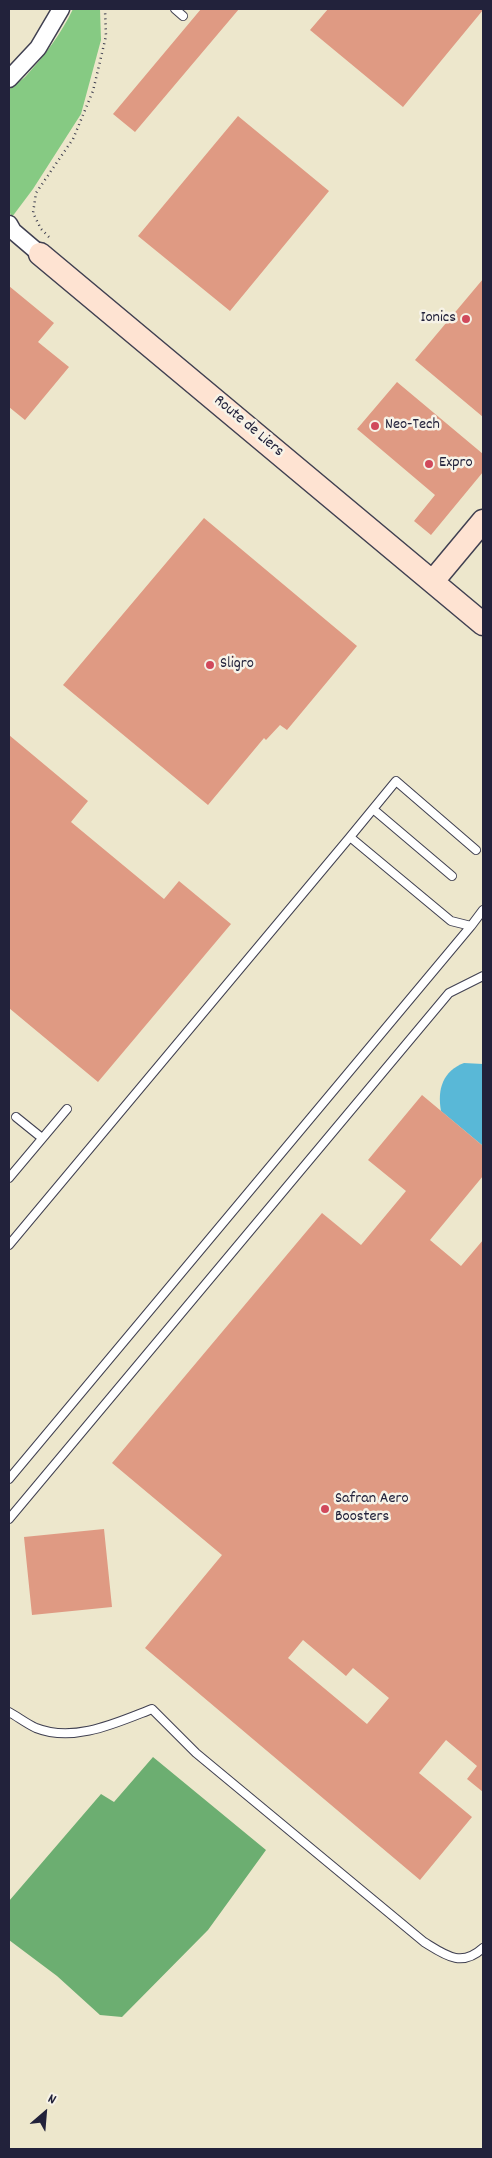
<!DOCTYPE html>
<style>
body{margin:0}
#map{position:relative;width:492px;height:2158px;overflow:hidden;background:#ede7cc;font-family:Dekko,sans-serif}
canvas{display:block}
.frame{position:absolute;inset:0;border:10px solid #22223b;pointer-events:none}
.north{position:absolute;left:20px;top:2088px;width:50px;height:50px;-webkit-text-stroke:4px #f7f3e8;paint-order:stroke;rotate:27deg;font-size:14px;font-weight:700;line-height:20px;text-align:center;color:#22223b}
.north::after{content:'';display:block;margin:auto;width:18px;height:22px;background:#22223b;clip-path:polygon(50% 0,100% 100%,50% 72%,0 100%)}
</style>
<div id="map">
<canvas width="492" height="2158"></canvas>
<div class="frame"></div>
<div class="north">N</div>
</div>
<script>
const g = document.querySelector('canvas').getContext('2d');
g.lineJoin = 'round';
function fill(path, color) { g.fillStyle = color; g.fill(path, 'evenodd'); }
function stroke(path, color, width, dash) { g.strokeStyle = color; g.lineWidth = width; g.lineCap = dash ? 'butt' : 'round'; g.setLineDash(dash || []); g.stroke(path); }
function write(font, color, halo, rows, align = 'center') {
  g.font = font + ' Dekko,sans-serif'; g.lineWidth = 5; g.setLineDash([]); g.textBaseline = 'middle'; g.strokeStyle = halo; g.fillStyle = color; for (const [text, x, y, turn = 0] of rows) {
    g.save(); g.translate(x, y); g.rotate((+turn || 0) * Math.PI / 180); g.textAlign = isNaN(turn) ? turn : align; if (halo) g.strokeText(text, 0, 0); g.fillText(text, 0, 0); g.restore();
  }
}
const green = new Path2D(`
 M 73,9 L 100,9 L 101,40 L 81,114 L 33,189 L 12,217 L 9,211 L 9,91 C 12,83 21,82 26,76 C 45,55 61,34 73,9 Z`);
const forest = new Path2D(`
 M 153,1757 L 266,1850 L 208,1930 L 122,2017 L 100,2015 L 57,1976 L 9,1940 L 9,1901 L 101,1794 L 114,1802 Z`);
const water = new Path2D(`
 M 464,1063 L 483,1064 L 483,1146 L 441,1111 C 437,1089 443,1071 464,1063 Z`);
const building = new Path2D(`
 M 201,9 L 239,9 L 135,132 L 113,114 Z
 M 328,9 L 483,9 L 483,10 L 403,107 L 310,30 Z
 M 238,116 L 329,191 L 230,311 L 138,236 Z
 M 483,279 L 483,417 L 415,360 Z
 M 9,286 L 54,323 L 38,342 L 69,367 L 25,420 L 9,407 Z
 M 397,382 L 483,454 L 483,472 L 431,535 L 414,521 L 435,495 L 357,429 Z
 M 204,518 L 357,646 L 287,730 L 280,725 L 266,740 L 264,738 L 208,805 L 63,685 Z
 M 9,735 L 88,801 L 71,822 L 164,899 L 179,881 L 231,924 L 98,1082 L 9,1008 Z
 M 422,1095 L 483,1146 L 483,1176 L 430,1240 L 461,1266 L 483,1240 L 483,1792 L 467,1779 L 477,1766 L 446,1740 L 419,1773 L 472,1817 L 420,1880 L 145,1648 L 222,1555 L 112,1463 L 322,1213 L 361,1245 L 406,1191 L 368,1160 ZM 303,1640 L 346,1676 L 353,1668 L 389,1698 L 367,1724 L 288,1658 Z
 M 104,1529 L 112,1607 L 32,1615 L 24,1537 Z`);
const path = new Path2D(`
 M 49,237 L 41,229 L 33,213 L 36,193 L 73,139 L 93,91 L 106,36 L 105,9`);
const lane = new Path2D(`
 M 175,9 L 183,16
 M 373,809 L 452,876
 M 476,850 L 396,781 L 350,837 L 451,921 L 471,926 L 483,910
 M 16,1117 L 42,1138
 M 9,1178 L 67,1109
 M 9,1245 L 350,837
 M 9,1479 L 471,926
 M 9,1519 L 449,993 L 483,976
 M 9,1712 C 18,1717 27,1724 36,1728 C 74,1743 116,1723 152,1709 L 196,1753 L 424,1942 C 445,1955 461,1968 483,1948`);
const street = new Path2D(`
 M 9,79 L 38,48 L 61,9
 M 9,224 L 13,231 L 40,254`);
const secondary = new Path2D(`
 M 40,254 L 483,624
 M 433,581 L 483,521`);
const markers = [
 [466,319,5,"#d1495b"],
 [375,426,5,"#d1495b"],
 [429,464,5,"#d1495b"],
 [210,665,5,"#d1495b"],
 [325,1509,5,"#d1495b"]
];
const poiNames = [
 ["Ionics",456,319,"right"],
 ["Neo-Tech",385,426],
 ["Expro",439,464],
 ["Sligro",220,665],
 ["Safran Aero",335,1500],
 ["Boosters",335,1518]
];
const streetNames = [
 ["Route de Liers",248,427,40]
];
fill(green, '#86ca83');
fill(forest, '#6cae71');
fill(water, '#59b8d7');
fill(building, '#df9a83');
stroke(lane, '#404051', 10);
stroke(street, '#404051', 19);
stroke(secondary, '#404051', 25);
stroke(path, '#404051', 2.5, [1, 4]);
stroke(lane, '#fff', 8);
stroke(street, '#fff', 16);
stroke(secondary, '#fee3d2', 22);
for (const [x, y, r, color] of markers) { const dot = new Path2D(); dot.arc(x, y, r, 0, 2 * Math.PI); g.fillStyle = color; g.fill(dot); stroke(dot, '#f7f3e8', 2); }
write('16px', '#22223b', '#f7f3e8', poiNames, 'left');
write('16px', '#22223b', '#f7f3e8', streetNames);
</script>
